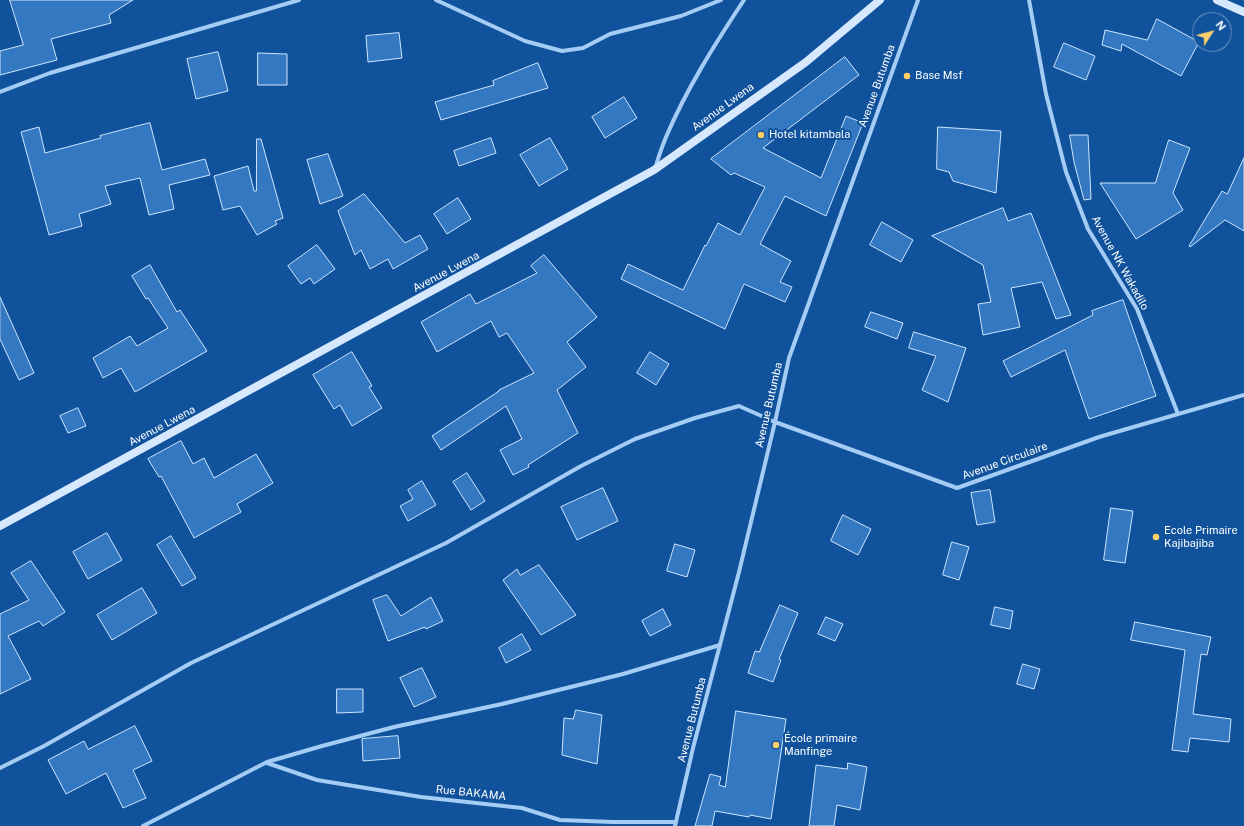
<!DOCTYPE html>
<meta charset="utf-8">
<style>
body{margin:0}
#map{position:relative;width:1244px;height:826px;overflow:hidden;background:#10529c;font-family:"Public Sans",sans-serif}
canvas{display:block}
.north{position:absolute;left:1192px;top:12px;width:40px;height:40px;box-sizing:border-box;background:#10529c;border:1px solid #7097c4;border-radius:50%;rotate:54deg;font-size:11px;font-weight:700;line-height:16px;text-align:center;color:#fff}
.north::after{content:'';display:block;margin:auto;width:14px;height:18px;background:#ffcf69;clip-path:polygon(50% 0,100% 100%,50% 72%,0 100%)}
</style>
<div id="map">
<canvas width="1244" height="826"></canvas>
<div class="north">N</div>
</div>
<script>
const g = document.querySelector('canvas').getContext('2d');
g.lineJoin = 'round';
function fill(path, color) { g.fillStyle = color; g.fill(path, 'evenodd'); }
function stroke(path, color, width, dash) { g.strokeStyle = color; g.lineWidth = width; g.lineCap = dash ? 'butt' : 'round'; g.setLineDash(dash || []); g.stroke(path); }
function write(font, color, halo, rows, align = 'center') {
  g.font = font + ' "Public Sans",sans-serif'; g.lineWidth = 4; g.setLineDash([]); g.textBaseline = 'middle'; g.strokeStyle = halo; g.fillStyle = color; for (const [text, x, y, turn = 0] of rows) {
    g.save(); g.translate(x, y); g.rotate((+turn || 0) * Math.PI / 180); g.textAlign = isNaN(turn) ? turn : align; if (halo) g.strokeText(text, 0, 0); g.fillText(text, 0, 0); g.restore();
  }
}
const building = new Path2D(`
 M 10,0 L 133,0 L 109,15 L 111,23 L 51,39 L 57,60 L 0,75 L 0,51 L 23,45 Z
 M 1157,19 L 1199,42 L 1181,76 L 1122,44 L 1121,51 L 1102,45 L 1105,30 L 1147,40 Z
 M 399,33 L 402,58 L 368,62 L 366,36 Z
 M 1064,43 L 1095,56 L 1086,80 L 1054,67 Z
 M 218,52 L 228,91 L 196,99 L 187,59 Z
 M 258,53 L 287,54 L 287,85 L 258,85 Z
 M 845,57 L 859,75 L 763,148 L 821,178 L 846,116 L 863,123 L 826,216 L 785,196 L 760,244 L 791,261 L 780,282 L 792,287 L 785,302 L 744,284 L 725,329 L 621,279 L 628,264 L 683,290 L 705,245 L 706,246 L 718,223 L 740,235 L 765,187 L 734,173 L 731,175 L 711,159 Z
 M 538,63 L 548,88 L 441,120 L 435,102 L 494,85 L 493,81 Z
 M 624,97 L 637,118 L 605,138 L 592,117 Z
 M 150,123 L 162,170 L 205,159 L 210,175 L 169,185 L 174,209 L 149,215 L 140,178 L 105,186 L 111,204 L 79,214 L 82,226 L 49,235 L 21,132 L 39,127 L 45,153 L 101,138 L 100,136 Z
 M 938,127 L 1001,131 L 996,193 L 953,181 L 949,172 L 937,169 Z
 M 1070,135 L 1088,135 L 1091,199 L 1084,200 L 1074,162 Z
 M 491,138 L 496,153 L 459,166 L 454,151 Z
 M 550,138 L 568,169 L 539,186 L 520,155 Z
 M 257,139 L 261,139 L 283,218 L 275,221 L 277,224 L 257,235 L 240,206 L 223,210 L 214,176 L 248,166 L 254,191 L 256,191 Z
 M 1169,140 L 1190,148 L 1173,193 L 1183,210 L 1136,239 L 1100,183 L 1155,183 Z
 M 328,154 L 343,196 L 320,204 L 307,160 Z
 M 1244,158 L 1244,231 L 1225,220 L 1190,247 L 1189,246 L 1222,191 L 1227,194 Z
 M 364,194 L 405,243 L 420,235 L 428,249 L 393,269 L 388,259 L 370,269 L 361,250 L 355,255 L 338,211 Z
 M 458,198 L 471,219 L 447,234 L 434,214 Z
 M 1003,208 L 1008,221 L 1031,213 L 1071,315 L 1056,319 L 1042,282 L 1011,288 L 1020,327 L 983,335 L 978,304 L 991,302 L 983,265 L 932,236 Z
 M 882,222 L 913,240 L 901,262 L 870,245 Z
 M 317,245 L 335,269 L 314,284 L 310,278 L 301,284 L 288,266 Z
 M 544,255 L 597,317 L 567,342 L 586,367 L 557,390 L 578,433 L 528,465 L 529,467 L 513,475 L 500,450 L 522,439 L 506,406 L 441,450 L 432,436 L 499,391 L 499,390 L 534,373 L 507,333 L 499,337 L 491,321 L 437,352 L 421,322 L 470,294 L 476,304 L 537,273 L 531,266 Z
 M 150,265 L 177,312 L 180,310 L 207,351 L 135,392 L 121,368 L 103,378 L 93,358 L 130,336 L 137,346 L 168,328 L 148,298 L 146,299 L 132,276 Z
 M 0,297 L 34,373 L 19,380 L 0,339 Z
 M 1123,300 L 1156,396 L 1089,419 L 1065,350 L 1011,377 L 1003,361 L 1093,315 L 1092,311 Z
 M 871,312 L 903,323 L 897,339 L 865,327 Z
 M 914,332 L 966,348 L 948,402 L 922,390 L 936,356 L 909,348 Z
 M 352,352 L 372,386 L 369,387 L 382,408 L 352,426 L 340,405 L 334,409 L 313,375 Z
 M 650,352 L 669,364 L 656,385 L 637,373 Z
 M 78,408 L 86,426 L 68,433 L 60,416 Z
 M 181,441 L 193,464 L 204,458 L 214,478 L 256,454 L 273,483 L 237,504 L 241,512 L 194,538 L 161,476 L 159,477 L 148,459 Z
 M 467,473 L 485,501 L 471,510 L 453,482 Z
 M 422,481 L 436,505 L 408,521 L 400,506 L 413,499 L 408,490 Z
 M 603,488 L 618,521 L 577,540 L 561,507 Z
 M 990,490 L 995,522 L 977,525 L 971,493 Z
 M 1111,508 L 1133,511 L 1125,563 L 1104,560 Z
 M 843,515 L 871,529 L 858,555 L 831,541 Z
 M 107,533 L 122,560 L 88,579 L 73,552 Z
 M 171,536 L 196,578 L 182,586 L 157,545 Z
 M 952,542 L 969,547 L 959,580 L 943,575 Z
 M 675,544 L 695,550 L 687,577 L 667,571 Z
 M 31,561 L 65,612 L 43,626 L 39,621 L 8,636 L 31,679 L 0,694 L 0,614 L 29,600 L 11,573 Z
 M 539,565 L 576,615 L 541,635 L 503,580 L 517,569 L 520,575 Z
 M 142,588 L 157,613 L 112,640 L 97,615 Z
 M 387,595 L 401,616 L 431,597 L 443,621 L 426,629 L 425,627 L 388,641 L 373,600 Z
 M 780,605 L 798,613 L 779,659 L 781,660 L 773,682 L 748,673 L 755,651 L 759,652 Z
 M 995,607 L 1013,611 L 1010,629 L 991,625 Z
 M 663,609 L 671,625 L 650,636 L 642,621 Z
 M 826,617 L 843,624 L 835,641 L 818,634 Z
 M 1135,622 L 1211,637 L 1207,655 L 1201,654 L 1193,714 L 1231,719 L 1229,742 L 1190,738 L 1188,752 L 1172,750 L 1185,650 L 1131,640 Z
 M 522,634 L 531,650 L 506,663 L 499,648 Z
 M 1023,664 L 1040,669 L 1034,689 L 1017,684 Z
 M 422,668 L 436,697 L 414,707 L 400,678 Z
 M 337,689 L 363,689 L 363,712 L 337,713 Z
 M 576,710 L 602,715 L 597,764 L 562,755 L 564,718 L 573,719 Z
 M 736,711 L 786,719 L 771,819 L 750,815 L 749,817 L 715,811 L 712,826 L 695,826 L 710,774 L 721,777 L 719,785 L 725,787 Z
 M 135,726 L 152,761 L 133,770 L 146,798 L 123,808 L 106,773 L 66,794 L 48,760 L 84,741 L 88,749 Z
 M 398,736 L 400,758 L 363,761 L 362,739 Z
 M 848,763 L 867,767 L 860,810 L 837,805 L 834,826 L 809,826 L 816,765 L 847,769 Z`);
const minor = new Path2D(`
 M 436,0 L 525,41 L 562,51 L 583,48 L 610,34 L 681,16 L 721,0
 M 1029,0 L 1046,94 L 1066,172 L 1088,229 L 1137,309 L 1178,414
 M 0,92 L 50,73 L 299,0
 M 655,169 C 658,158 662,147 666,137 C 687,88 715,44 744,0
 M 267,763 L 317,780 L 421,797 L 522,808 L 560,820 L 613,822 L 676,822
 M 0,768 L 44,746 L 191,663 L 446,543 L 581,466 L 635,439 L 695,418 L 739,406 L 775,422 L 957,488 L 1099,437 L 1244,395
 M 143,826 L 267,762 L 322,746 L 394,727 L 502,704 L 623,674 L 720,645
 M 675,826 L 693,748 L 739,572 L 775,422 L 789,358 L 918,0`);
const secondary = new Path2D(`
 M 1217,0 L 1244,12
 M 0,526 L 654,170 L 806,62 L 880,0`);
const markers = [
 [907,76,4,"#ffcf69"],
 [761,135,4,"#ffcf69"],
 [1156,537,4,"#ffcf69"],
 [776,745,4,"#ffcf69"]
];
const poiNames = [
 ["Base Msf",915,76],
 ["Hotel kitambala",769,135],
 ["Ecole Primaire",1164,531],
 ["Kajibajiba",1164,544],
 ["École primaire",784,739],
 ["Manfinge",784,752]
];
const streetNames = [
 ["Avenue Butumba",877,86,-70],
 ["Avenue Lwena",723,107,-36],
 ["Avenue NK Wakadilo",1120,263,61],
 ["Avenue Lwena",446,272,-28],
 ["Avenue Butumba",769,405,-77],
 ["Avenue Lwena",162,426,-28],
 ["Avenue Circulaire",1005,461,-20],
 ["Avenue Butumba",692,720,-76],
 ["Rue BAKAMA",471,793,6]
];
fill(building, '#3478c2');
stroke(building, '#cee5fe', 1);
stroke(minor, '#a5ccf5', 4);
stroke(secondary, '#d5e8fd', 8);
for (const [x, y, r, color] of markers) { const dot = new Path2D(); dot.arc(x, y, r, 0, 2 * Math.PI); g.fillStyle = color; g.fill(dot); stroke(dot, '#10529c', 1.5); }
write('11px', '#fff', '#10529c', poiNames, 'left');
write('11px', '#fff', '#10529c', streetNames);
</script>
